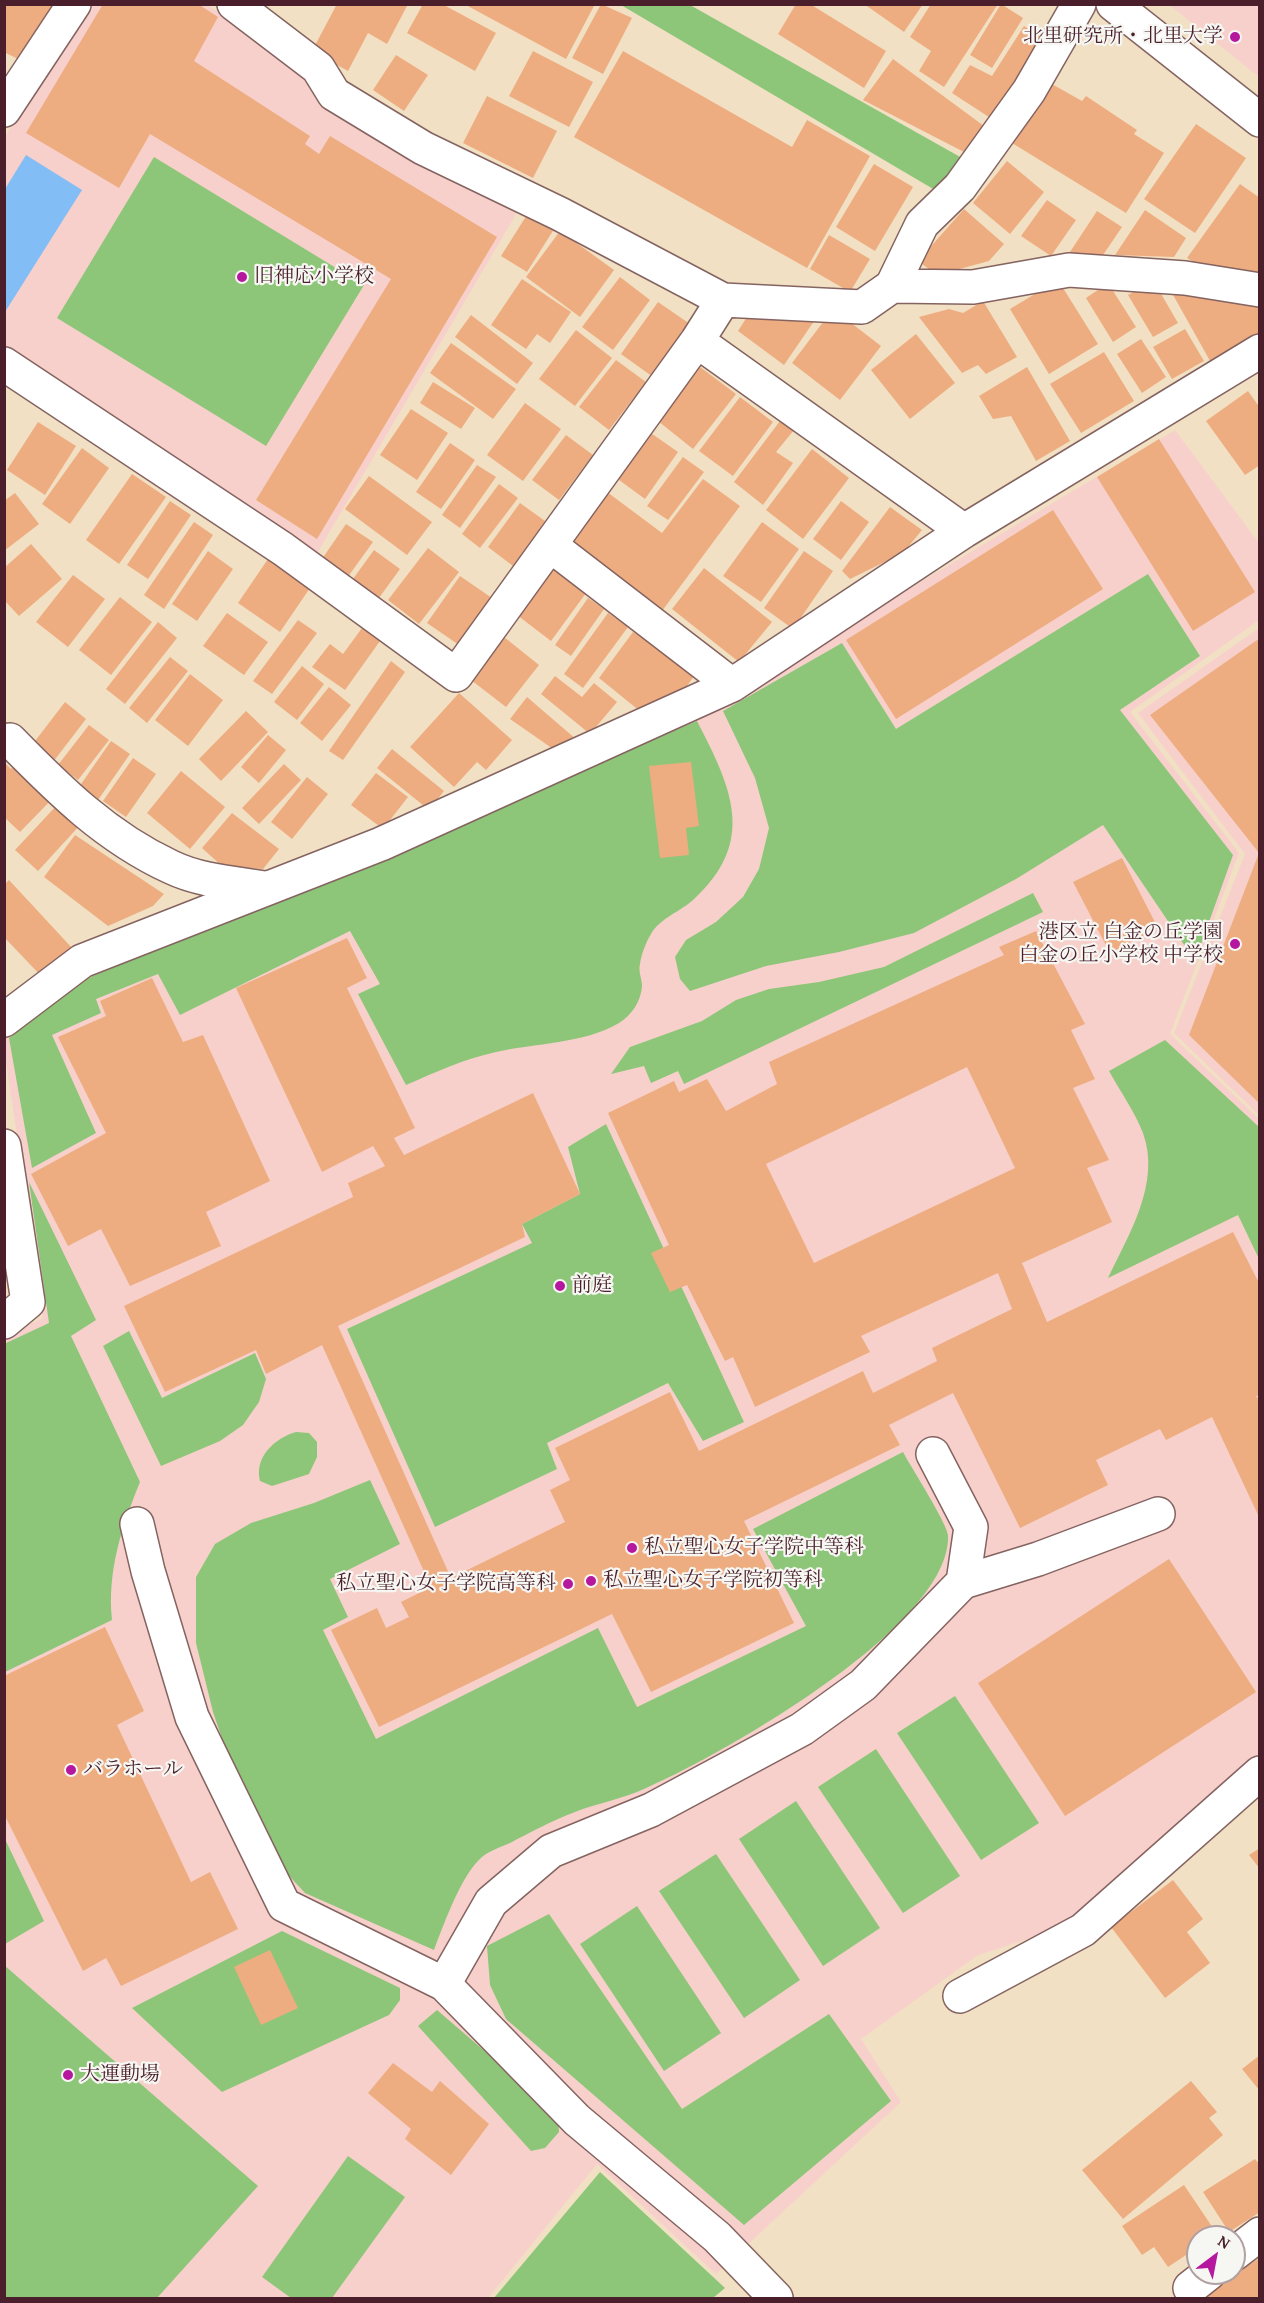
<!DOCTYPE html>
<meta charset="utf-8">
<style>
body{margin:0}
#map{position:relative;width:1264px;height:2303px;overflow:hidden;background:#f1e0c3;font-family:"Gentium Book Plus",serif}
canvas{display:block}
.frame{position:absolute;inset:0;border:6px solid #4a1f2b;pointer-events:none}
.north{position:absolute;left:1186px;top:2225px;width:60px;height:60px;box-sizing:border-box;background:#f6f6f2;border:2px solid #b1a0a2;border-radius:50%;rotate:32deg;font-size:16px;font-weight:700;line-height:24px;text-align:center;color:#4a1f2b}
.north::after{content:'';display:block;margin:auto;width:21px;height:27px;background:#b5179e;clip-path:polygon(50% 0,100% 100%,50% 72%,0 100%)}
</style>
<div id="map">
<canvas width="1264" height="2303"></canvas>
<div class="frame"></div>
<div class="north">N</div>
</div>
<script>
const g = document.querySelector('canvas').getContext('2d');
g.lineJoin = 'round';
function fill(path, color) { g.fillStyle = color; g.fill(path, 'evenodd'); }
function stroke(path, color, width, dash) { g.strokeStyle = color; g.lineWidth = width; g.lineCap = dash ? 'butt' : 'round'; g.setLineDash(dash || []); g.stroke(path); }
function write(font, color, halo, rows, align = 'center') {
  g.font = font + ' "Gentium Book Plus","Noto Serif JP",serif'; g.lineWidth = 4.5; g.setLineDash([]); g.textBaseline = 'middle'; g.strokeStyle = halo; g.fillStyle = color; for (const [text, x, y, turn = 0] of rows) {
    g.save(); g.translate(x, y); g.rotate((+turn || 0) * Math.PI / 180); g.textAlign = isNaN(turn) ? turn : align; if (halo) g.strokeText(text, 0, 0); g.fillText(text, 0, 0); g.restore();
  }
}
const built = new Path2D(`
 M 91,5 L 207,5 L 310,73 L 522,204 L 316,555 L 5,351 L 4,138 Z
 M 1170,5 L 1259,5 L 1259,76 L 1250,70 Z
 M 1175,430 L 1259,543 L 1259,620 L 1130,712 L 1239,853 L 1170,1034 L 1259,1119 L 1259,1759 L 1149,1863 L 1056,1930 L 978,1955 L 861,2039 L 901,2102 L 716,2274 L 597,2164 L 488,2298 L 5,2298 L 4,1337 L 43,1318 L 5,1053 L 5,1031 L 79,977 L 698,715 Z
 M 1259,628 L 1259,1115 L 1174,1033 L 1245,854 L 1138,713 Z`);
const green = new Path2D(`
 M 621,5 L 690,5 L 962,158 L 940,193 Z
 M 154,157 L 364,285 L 266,446 L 57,318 Z
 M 1148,574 L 1200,656 L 1120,710 L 1233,855 L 1195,961 L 1103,825 L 1016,879 L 914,933 L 839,952 L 766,966 L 690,991 L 680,979 L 675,957 L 686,940 L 716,922 L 743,897 L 759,869 L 769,828 L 755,778 L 723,711 L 842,643 L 896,729 Z
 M 697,721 C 731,787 758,841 693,900 C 681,911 659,919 651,934 C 646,942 641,955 640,964 C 638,971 642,979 642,986 C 641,1001 632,1015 619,1023 C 583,1044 535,1043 496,1052 C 464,1059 436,1072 406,1085 L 358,994 L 380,984 L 350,931 L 180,1015 L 158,974 L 96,999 L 101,1013 L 52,1035 L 96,1133 L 32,1168 L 9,1038 L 86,979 Z
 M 1033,893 L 1043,912 L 684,1084 L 678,1071 L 651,1083 L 644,1066 L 611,1074 L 630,1047 L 702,1021 L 736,1000 L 769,989 L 819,982 L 884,967 Z
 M 1165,1040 L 1259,1127 L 1259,1259 L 1238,1215 L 1108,1278 C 1129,1234 1161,1183 1143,1133 C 1135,1112 1120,1091 1109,1071 Z
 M 606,1124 L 744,1422 L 703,1441 L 668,1383 L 547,1443 L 557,1469 L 435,1527 L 347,1329 L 532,1243 L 522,1224 L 580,1194 L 568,1147 Z
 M 29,1182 L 96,1320 L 71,1336 L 140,1482 C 122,1526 107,1571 112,1620 L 5,1672 L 4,1344 L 49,1323 Z
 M 129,1331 L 162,1398 L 255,1353 L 266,1379 L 259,1402 L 243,1425 L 220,1441 L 161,1466 L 103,1346 Z
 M 296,1432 L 309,1433 L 317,1442 L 317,1457 L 309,1474 L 272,1486 L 260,1481 C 254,1457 275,1438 296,1432 Z
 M 903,1452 C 911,1467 947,1523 948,1535 C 952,1626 718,1757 644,1789 C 622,1799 598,1803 575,1812 C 553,1820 531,1832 510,1843 C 501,1847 489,1851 482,1857 C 461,1875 444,1924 434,1950 L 305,1893 L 281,1867 L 236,1780 L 213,1712 L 196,1643 L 196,1577 L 215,1544 L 251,1523 L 314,1503 L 370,1480 L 400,1544 L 330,1579 L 348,1617 L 323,1630 L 376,1739 L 598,1628 L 637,1707 L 806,1626 L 753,1529 Z
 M 955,1696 L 1039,1823 L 981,1860 L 897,1733 Z
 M 876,1749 L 960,1876 L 903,1913 L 818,1787 Z
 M 796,1801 L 880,1928 L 823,1966 L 739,1839 Z
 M 5,1839 L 44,1921 L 5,1944 L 4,1944 Z
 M 716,1854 L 800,1980 L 744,2018 L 659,1891 Z
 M 637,1906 L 721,2033 L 664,2071 L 580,1944 Z
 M 549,1914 L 682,2109 L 829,2014 L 891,2101 L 744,2225 L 506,2019 L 490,1985 L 487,1946 Z
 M 282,1931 L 400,1988 L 400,2000 L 389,2015 L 222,2092 L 132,2008 Z
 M 4,1965 L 258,2186 L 157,2298 L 5,2298 Z
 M 437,2010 L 558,2114 L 559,2132 L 545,2148 L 531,2151 L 418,2026 Z
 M 348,2156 L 405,2197 L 332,2298 L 291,2298 L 262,2277 Z
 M 600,2172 L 725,2288 L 713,2298 L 494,2298 Z`);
const water = new Path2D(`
 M 26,155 L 82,190 L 5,312 L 5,189 Z`);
const building = new Path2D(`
 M 4,4 L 58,4 L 28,64 L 4,52 Z
 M 103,4 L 198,4 L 218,17 L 194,61 L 310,136 L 305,144 L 319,154 L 330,136 L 497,237 L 317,539 L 256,500 L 391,279 L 150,134 L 119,188 L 26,133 Z
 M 337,4 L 408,4 L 387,44 L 368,33 L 348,71 L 312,51 Z
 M 423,4 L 442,4 L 496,33 L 475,71 L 407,33 Z
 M 464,4 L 595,4 L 566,59 Z
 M 601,4 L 632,18 L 603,74 L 572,58 Z
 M 796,4 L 810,4 L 886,51 L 864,88 L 778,34 Z
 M 864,4 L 923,4 L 904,32 Z
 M 931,4 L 998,4 L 944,87 L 919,71 L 931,51 L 910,37 Z
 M 1001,4 L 1023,18 L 992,68 L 970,55 Z
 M 1024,26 L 1047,41 L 995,121 L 952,93 L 970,65 L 992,76 Z
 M 533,51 L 593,82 L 569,127 L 509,96 Z
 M 623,51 L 792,147 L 807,120 L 870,156 L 807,268 L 574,137 Z
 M 396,55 L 428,75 L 404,111 L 373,90 Z
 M 893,59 L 984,126 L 964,152 L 863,100 Z
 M 1050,83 L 1082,101 L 1086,96 L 1137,130 L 1134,134 L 1164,153 L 1126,213 L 1012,143 Z
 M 487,96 L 557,131 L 533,178 L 463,143 Z
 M 1196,124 L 1246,158 L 1195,233 L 1144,199 Z
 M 1007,161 L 1044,192 L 1010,234 L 973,203 Z
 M 874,164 L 913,187 L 875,251 L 836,227 Z
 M 1240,184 L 1260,198 L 1260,276 L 1210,272 L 1187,258 Z
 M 1047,200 L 1076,220 L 1051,256 L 1021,236 Z
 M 964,209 L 1004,244 L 989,261 L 937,275 L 918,261 Z
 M 530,210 L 556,226 L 527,272 L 501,256 Z
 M 1145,210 L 1186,238 L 1174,257 L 1115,255 Z
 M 1097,211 L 1122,227 L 1103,255 L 1068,255 Z
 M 560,231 L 614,270 L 580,317 L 526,277 Z
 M 829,235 L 870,259 L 850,292 L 810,269 Z
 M 620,277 L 650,300 L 613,350 L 582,327 Z
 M 522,279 L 571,312 L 550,343 L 537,334 L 526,349 L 491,325 Z
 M 1058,280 L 1098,344 L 1049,374 L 1010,309 Z
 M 1108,283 L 1136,327 L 1113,342 L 1086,298 Z
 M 1143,287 L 1160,292 L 1178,323 L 1153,337 L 1128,295 Z
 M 1172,293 L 1260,299 L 1260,338 L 1214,368 Z
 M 983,301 L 1017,357 L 986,374 L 978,365 L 962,373 L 919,317 L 949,309 L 963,313 Z
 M 658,302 L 690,324 L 653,377 L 621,354 Z
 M 754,306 L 821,311 L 784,365 L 738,331 Z
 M 833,309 L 881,346 L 840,400 L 792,363 Z
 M 471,315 L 533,363 L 517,384 L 455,337 Z
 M 1185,329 L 1204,361 L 1172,379 L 1153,347 Z
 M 576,330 L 612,358 L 575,406 L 539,379 Z
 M 916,334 L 955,383 L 910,419 L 871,370 Z
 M 1141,339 L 1166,377 L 1142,393 L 1117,354 Z
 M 451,343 L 516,389 L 493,419 L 430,373 Z
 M 1104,352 L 1134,401 L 1081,433 L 1050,384 Z
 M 616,360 L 646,382 L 609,430 L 579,407 Z
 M 700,367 L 736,394 L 693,449 L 658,421 Z
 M 1027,367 L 1070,441 L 1036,461 L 1011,416 L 993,419 L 979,396 Z
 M 433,382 L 475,408 L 461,429 L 420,403 Z
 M 1248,391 L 1260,408 L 1260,465 L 1245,475 L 1206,421 Z
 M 740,397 L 773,422 L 733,476 L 699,451 Z
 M 525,403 L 561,429 L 523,481 L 487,455 Z
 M 411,409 L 448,433 L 417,480 L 380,455 Z
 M 780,421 L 794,430 L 776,452 L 793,463 L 763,505 L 734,482 Z
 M 38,422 L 76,446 L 45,495 L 7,470 Z
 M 648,431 L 678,452 L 645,499 L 615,477 Z
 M 566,435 L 593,455 L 559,500 L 532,480 Z
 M 1159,439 L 1255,592 L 1193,631 L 1097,477 Z
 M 450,443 L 475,460 L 441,509 L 416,492 Z
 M 82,448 L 109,468 L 70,524 L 42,504 Z
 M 812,449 L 849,478 L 803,539 L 766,510 Z
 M 683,457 L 704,472 L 668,520 L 647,506 Z
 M 477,465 L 496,477 L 460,528 L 442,515 Z
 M 132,474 L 166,497 L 119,564 L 86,540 Z
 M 369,476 L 432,522 L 407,555 L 345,509 Z
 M 703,479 L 740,506 L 662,611 L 569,542 L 607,492 L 662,533 Z
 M 499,484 L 518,498 L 480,548 L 462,534 Z
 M 15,493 L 39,524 L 4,551 L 4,501 Z
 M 170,501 L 191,515 L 148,579 L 127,565 Z
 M 841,501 L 869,522 L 841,560 L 813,539 Z
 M 520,503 L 545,521 L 513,566 L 488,547 Z
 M 890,507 L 922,530 L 903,553 L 850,579 L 842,571 Z
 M 1053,510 L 1103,589 L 896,719 L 846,640 Z
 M 194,522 L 213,535 L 164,609 L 144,595 Z
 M 762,522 L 799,549 L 761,602 L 723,576 Z
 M 346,524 L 373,542 L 347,578 L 322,559 Z
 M 31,544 L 62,579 L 19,616 L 4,600 L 4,568 Z
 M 428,548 L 459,572 L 419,624 L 388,600 Z
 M 374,550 L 400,569 L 376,602 L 350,583 Z
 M 208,551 L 233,569 L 197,621 L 172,604 Z
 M 804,551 L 833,571 L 793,629 L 764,608 Z
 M 268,559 L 310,588 L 280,632 L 238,603 Z
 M 551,568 L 586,593 L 551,641 L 517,615 Z
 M 704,568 L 772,622 L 739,662 L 672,609 Z
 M 73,575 L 105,599 L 68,647 L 36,622 Z
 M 460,576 L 492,598 L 459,645 L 427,623 Z
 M 120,597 L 152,622 L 111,675 L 79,650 Z
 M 588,598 L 604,609 L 571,656 L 555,645 Z
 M 227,613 L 268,642 L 244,675 L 203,646 Z
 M 608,613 L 628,627 L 583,688 L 564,674 Z
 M 298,620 L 317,633 L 272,694 L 253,681 Z
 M 158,622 L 177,638 L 125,704 L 106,689 Z
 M 362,628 L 380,641 L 345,690 L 312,667 L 330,644 L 343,654 Z
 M 633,632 L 696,673 L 679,698 L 641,712 L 599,678 Z
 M 504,637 L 539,665 L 506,707 L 471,680 Z
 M 1260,638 L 1260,1104 L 1189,1035 L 1259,853 L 1150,715 Z
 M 170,657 L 188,671 L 147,723 L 129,708 Z
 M 391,661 L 405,672 L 343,760 L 329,751 Z
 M 302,666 L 324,684 L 297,720 L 274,702 Z
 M 190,674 L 223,700 L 188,746 L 155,720 Z
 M 555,676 L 582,697 L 594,683 L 617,702 L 590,734 L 541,694 Z
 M 329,687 L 351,705 L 322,741 L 300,723 Z
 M 459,693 L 512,740 L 486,770 L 477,762 L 454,787 L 410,747 Z
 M 527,697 L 577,740 L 556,751 L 510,719 Z
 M 65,702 L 86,719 L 53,762 L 32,745 Z
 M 246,711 L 268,732 L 221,781 L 199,759 Z
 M 89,725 L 109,740 L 78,780 L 58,765 Z
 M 268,735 L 286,750 L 259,783 L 241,767 Z
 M 111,741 L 130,754 L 98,800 L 79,787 Z
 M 392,749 L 444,791 L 429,810 L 377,768 Z
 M 133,758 L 156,774 L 126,817 L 103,801 Z
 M 4,762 L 11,769 L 18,762 L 55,796 L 20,832 L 4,817 Z
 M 691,762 L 699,826 L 686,828 L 689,855 L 660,858 L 649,766 Z
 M 284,764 L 301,780 L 259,824 L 242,808 Z
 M 181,771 L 225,807 L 190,849 L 147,813 Z
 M 376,773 L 408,797 L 383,829 L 351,805 Z
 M 307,777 L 328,794 L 292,839 L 271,822 Z
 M 58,804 L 81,824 L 38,871 L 15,850 Z
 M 232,813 L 279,849 L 263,869 L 222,866 L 202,848 Z
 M 75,835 L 164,894 L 153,906 L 108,926 L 44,877 Z
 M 1122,858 L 1158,928 L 1110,953 L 1073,882 Z
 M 9,880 L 73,949 L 43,978 L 4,937 L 4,885 Z
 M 1036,931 L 1085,1024 L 1071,1030 L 1095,1079 L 1073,1088 L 1109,1160 L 1087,1168 L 1112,1222 L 1022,1263 L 1047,1322 L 1233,1232 L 1260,1285 L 1260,1395 L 1256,1396 L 1260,1402 L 1260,1519 L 1212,1417 L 1166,1440 L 1160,1429 L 1096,1460 L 1108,1485 L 1020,1528 L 953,1393 L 889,1425 L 900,1445 L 744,1521 L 794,1623 L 651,1692 L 612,1614 L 379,1727 L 331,1630 L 377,1608 L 386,1628 L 409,1617 L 401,1602 L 431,1587 L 322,1345 L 266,1374 L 256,1350 L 165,1392 L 124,1306 L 353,1197 L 348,1183 L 385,1166 L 373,1146 L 322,1172 L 236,988 L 347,938 L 367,978 L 347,988 L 415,1128 L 394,1138 L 404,1155 L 533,1093 L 580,1194 L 522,1224 L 525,1237 L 338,1326 L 451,1578 L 565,1522 L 550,1490 L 570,1480 L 555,1448 L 670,1392 L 699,1451 L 863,1371 L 873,1393 L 937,1361 L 932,1348 L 1012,1309 L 998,1273 L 861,1336 L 870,1352 L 755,1407 L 733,1357 L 725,1361 L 687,1285 L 670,1292 L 651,1253 L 669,1245 L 608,1113 L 674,1081 L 679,1092 L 707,1079 L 726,1111 L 777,1084 L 769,1062 L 1004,955 L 999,947 ZM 967,1067 L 1015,1168 L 814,1263 L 766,1164 Z
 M 152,978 L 183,1042 L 203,1035 L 270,1181 L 206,1212 L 221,1246 L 130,1286 L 101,1229 L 68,1246 L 31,1174 L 106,1133 L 58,1037 L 106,1016 L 100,1001 Z
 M 1169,1559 L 1256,1692 L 1065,1816 L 978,1683 Z
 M 105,1627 L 144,1711 L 117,1725 L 191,1882 L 210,1872 L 238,1929 L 121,1986 L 106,1958 L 83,1971 L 4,1814 L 4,1676 Z
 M 1260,1848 L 1260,1869 L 1249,1855 Z
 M 1173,1880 L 1203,1919 L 1187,1932 L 1210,1963 L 1165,1998 L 1111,1927 Z
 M 270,1950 L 298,2008 L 261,2025 L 234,1967 Z
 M 1260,2055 L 1260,2091 L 1242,2069 Z
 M 393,2063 L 432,2092 L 440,2081 L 489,2124 L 451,2175 L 405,2139 L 411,2129 L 368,2093 Z
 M 1191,2081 L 1217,2112 L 1209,2118 L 1223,2135 L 1123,2219 L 1082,2170 Z
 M 1255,2159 L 1260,2165 L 1260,2212 L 1229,2232 L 1203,2192 Z
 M 1184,2185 L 1217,2234 L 1213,2237 L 1198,2237 L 1198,2247 L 1168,2267 L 1154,2247 L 1142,2255 L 1122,2226 Z
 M 1260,2258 L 1260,2298 L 1196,2298 Z`);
const minor = new Path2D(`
 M 234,4 L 318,68 L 334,94 L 423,148 L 560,214 L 723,300
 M 4,110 L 74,4
 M 892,286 L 922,224 L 960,187 L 1029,91 L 1079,4
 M 697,341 L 964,531
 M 4,364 L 283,549 L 456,675 L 697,341 L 723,300 L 862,307 L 892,286 L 973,287 L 1069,270 L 1185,278 L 1260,290
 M 550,545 L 732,685
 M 10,740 C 59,790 106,837 171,867 C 200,881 234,883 265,888
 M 4,1020 L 82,961 L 381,844 L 732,685 L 964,531 L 1260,351
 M 4,1146 L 28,1302 L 4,1322
 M 933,1454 L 971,1527 L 963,1582
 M 137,1524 L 148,1571 L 192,1717 L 284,1905 L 444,1984 L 577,2120 L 717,2237 L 776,2298
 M 444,1984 L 491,1902 L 551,1851 L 651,1810 L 802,1729 L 863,1685 L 963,1582 L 1038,1559 L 1158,1514
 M 960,1996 L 1083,1930 L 1260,1773
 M 1234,2254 L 1260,2234
 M 1190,2288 L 1209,2273`);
const major = new Path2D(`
 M 1113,4 L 1260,120`);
const markers = [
 [1235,37,6,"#b5179e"],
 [242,277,6,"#b5179e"],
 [1235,944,6,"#b5179e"],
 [560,1286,6,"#b5179e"],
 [632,1548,6,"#b5179e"],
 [591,1581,6,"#b5179e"],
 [568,1584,6,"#b5179e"],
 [71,1770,6,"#b5179e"],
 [68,2075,6,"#b5179e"]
];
const poiNames = [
 ["北里研究所・北里大学",1223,37,"right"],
 ["旧神応小学校",254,277],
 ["港区立 白金の丘学園",1223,933,"right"],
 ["白金の丘小学校 中学校",1223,956,"right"],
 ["前庭",572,1286],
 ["私立聖心女子学院中等科",644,1548],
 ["私立聖心女子学院初等科",603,1581],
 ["私立聖心女子学院高等科",556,1584,"right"],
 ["バラホール",83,1770],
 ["大運動場",80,2075]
];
fill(built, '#f7d0cb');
fill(green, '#8dc679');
fill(water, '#83bdf5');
fill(building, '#eead80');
stroke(minor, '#846360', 36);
stroke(major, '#846360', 36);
stroke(minor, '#fff', 33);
stroke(major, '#fff', 33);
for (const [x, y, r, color] of markers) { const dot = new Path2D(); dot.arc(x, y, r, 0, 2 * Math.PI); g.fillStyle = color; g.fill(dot); stroke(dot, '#f6f6f2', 2); }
write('20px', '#4a1f2b', '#f6f6f2', poiNames, 'left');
</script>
